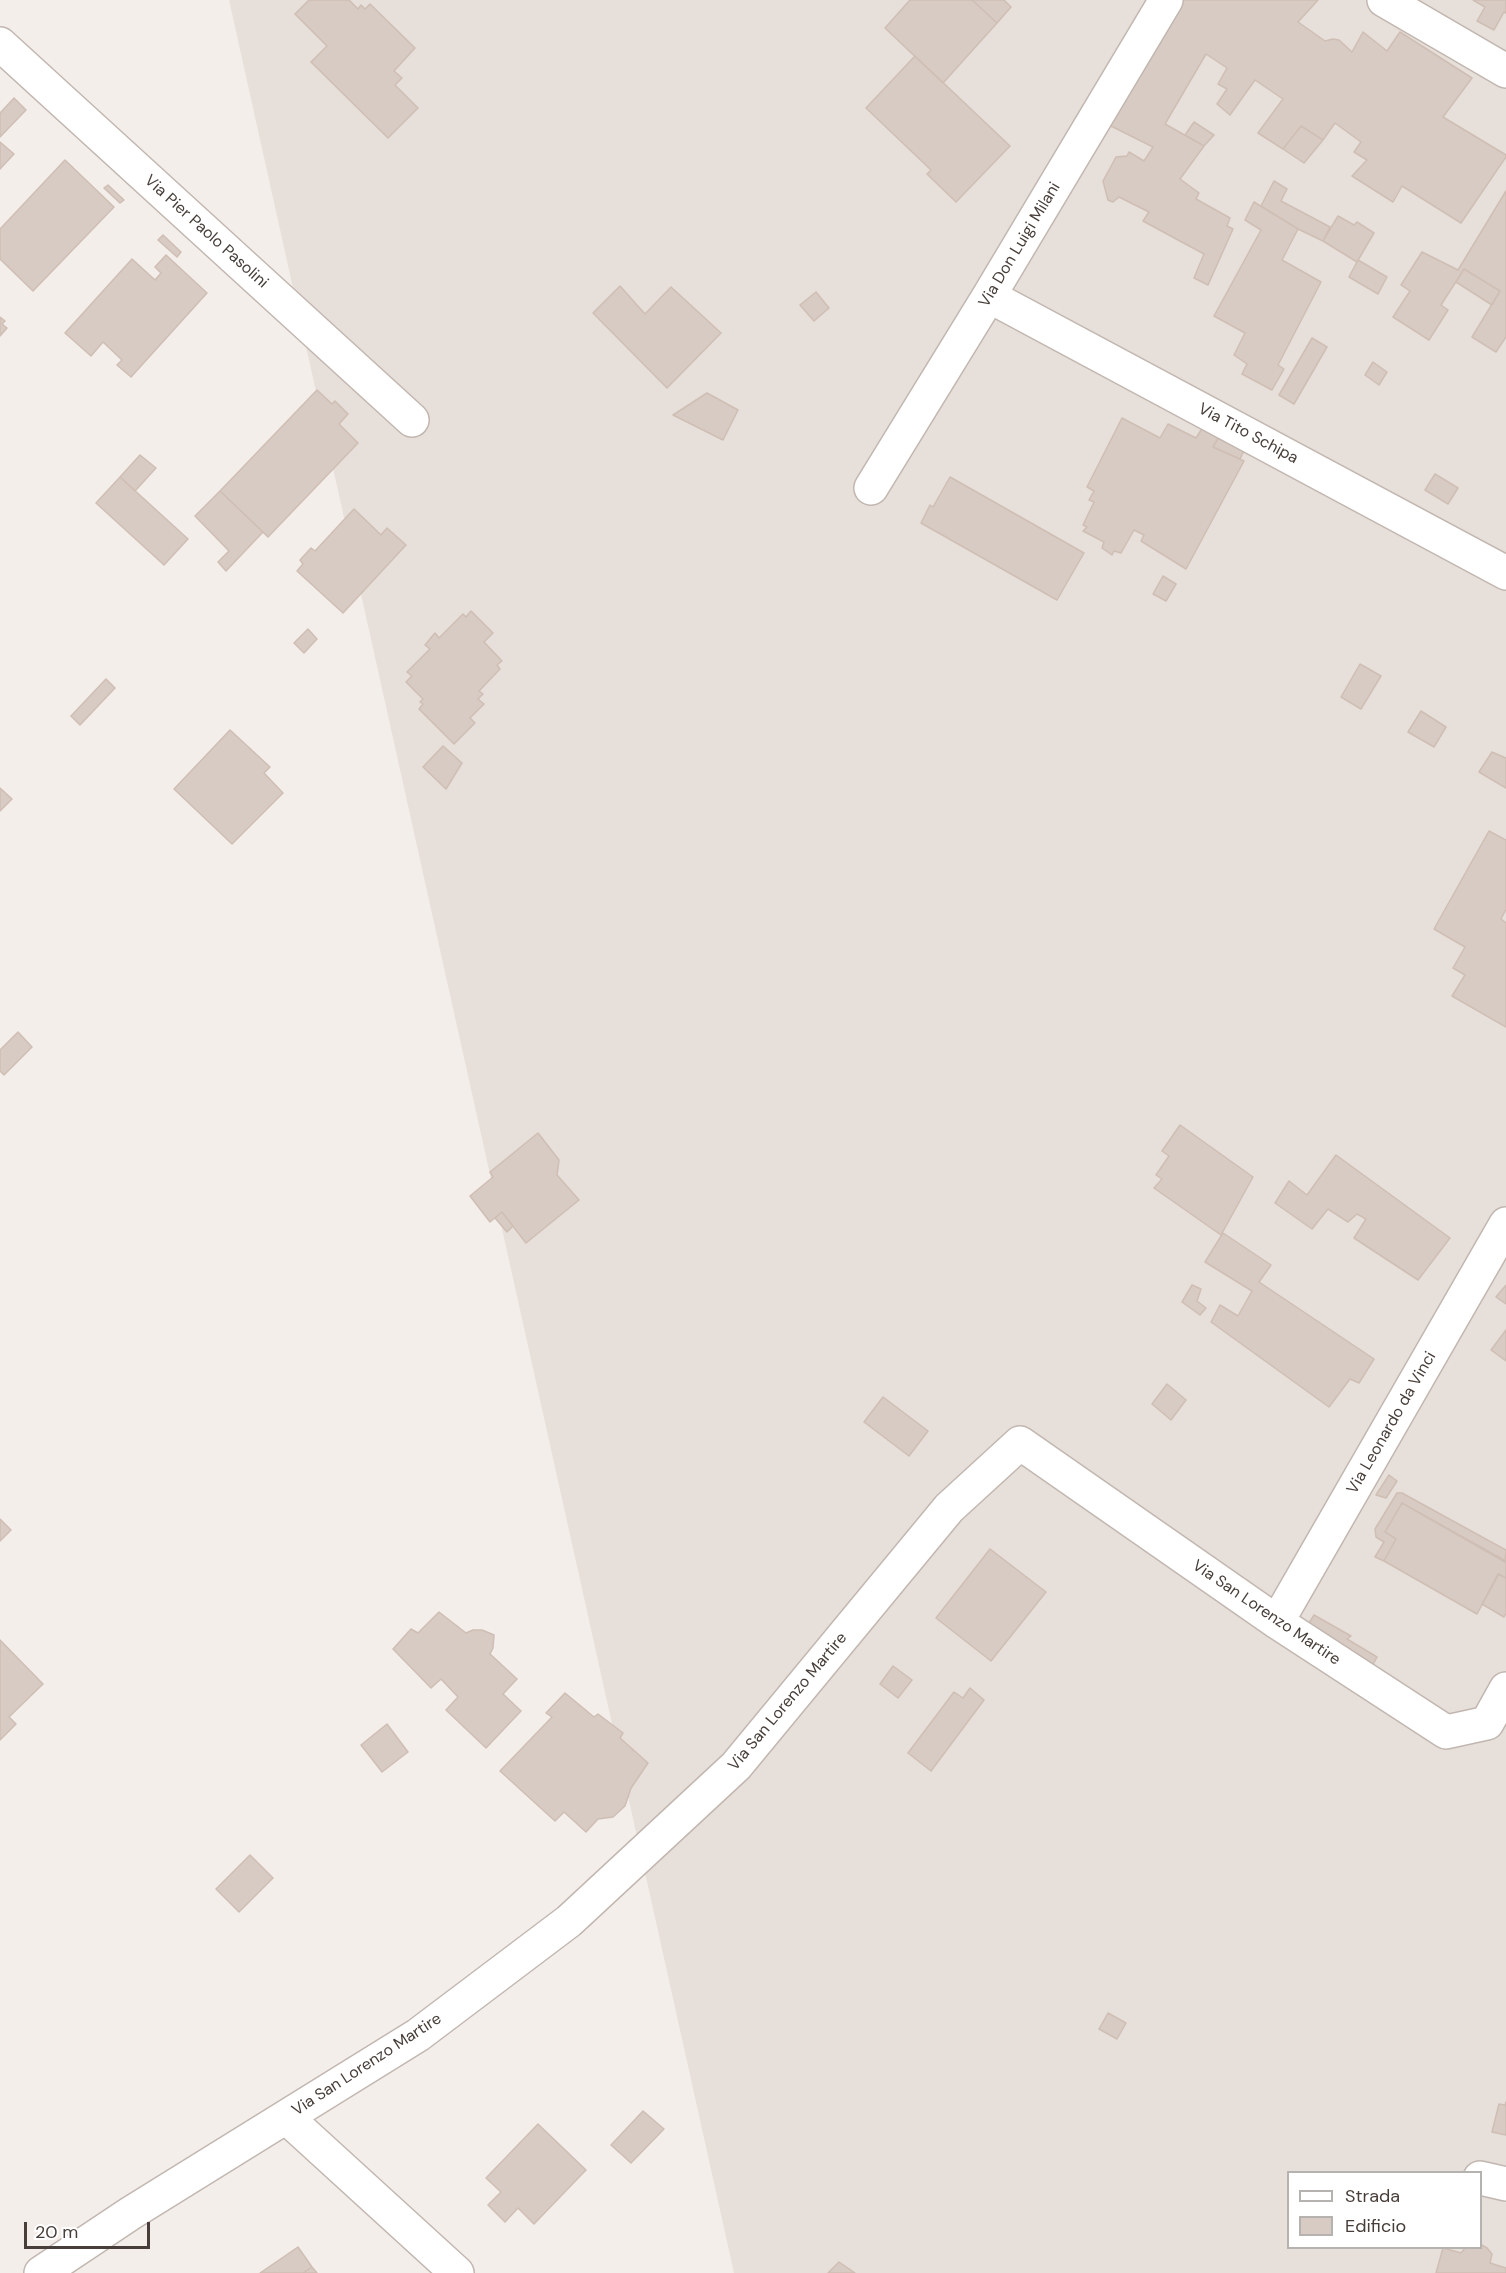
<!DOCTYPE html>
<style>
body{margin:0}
#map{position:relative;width:1506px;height:2273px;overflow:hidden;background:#f4eeea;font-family:"DM Sans",sans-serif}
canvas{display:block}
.legend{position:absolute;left:1287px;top:2171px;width:195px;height:78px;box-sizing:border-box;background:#fff;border:2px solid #b5b2b0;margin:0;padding:8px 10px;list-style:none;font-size:18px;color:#473e39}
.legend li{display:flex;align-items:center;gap:12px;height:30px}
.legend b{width:30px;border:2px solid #b5b2b0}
.scale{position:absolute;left:24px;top:2222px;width:126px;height:27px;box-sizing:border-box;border:3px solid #473e39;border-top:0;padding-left:8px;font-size:18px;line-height:21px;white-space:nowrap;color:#473e39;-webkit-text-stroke:4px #fff;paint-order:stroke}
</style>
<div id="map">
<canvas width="1506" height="2273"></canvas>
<ul class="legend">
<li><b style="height:8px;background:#fff"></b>Strada</li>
<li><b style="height:16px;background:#d8cbc3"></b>Edificio</li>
</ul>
<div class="scale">20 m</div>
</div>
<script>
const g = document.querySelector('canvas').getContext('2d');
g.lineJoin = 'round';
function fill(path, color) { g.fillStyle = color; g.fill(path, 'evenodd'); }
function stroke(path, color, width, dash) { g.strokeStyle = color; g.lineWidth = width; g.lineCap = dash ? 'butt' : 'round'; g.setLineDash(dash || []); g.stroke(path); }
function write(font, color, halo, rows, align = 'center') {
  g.font = font + ' "DM Sans",sans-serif'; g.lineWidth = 4.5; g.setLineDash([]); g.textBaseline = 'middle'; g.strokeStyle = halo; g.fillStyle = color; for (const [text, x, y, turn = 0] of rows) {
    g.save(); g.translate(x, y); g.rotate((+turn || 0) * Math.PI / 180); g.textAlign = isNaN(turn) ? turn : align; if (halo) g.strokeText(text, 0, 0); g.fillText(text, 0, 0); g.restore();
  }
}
const residential = new Path2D(`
 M 229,0 L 1506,0 L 1506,2273 L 734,2273 ZM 1288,2172 L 1480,2172 L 1480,2248 L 1288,2248 Z`);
const building = new Path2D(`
 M 309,0 L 349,0 L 358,9 L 361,5 L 365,9 L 370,4 L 415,48 L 394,71 L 402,78 L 395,85 L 418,108 L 388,138 L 311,62 L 327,46 L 295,14 Z
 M 910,0 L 972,0 L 997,23 L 943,83 L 885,28 Z
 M 972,0 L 1004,0 L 1011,7 L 997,23 Z
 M 1169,0 L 1318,0 L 1298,22 L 1325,41 L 1333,39 L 1339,40 L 1352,52 L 1363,32 L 1387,51 L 1400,32 L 1472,78 L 1443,117 L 1506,155 L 1506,157 L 1461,223 L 1402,186 L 1393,202 L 1352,176 L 1367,160 L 1354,152 L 1361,142 L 1335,123 L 1323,140 L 1301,126 L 1283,149 L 1258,133 L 1283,99 L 1255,80 L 1230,115 L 1217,104 L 1227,89 L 1218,84 L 1227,68 L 1206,54 L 1165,124 L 1204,146 L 1180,179 L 1199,193 L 1196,199 L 1230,218 L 1227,226 L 1233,229 L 1208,285 L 1194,278 L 1204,254 L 1143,221 L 1149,212 L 1119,197 L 1113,202 L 1108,200 L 1103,181 L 1116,157 L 1127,156 L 1129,152 L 1144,161 L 1153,147 L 1103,122 Z
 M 1473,0 L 1506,0 L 1506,13 L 1504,12 L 1494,30 L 1477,21 L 1485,7 Z
 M 915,56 L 1010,146 L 956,202 L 927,174 L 931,170 L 866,108 Z
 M 14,98 L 26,110 L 0,137 L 0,113 Z
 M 1194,122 L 1214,135 L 1204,146 L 1185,135 Z
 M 1301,126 L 1323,140 L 1304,163 L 1283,149 Z
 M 0,142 L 14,154 L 0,169 Z
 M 65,160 L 114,207 L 33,291 L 0,259 L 0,229 Z
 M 1274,181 L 1287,189 L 1281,201 L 1330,227 L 1323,241 L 1298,229 L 1261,206 Z
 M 108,185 L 124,200 L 120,203 L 104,188 Z
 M 1506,191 L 1506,337 L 1496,352 L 1472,337 L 1500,291 L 1464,269 L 1441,305 L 1448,310 L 1429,340 L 1393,317 L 1410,291 L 1401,285 L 1422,252 L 1458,270 Z
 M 1254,202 L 1298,229 L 1282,260 L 1321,282 L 1278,365 L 1284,369 L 1272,390 L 1242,374 L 1247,364 L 1234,355 L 1245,333 L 1214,316 L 1261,230 L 1245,220 Z
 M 1338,216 L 1354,225 L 1357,222 L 1374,233 L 1357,262 L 1323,241 Z
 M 163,235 L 181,252 L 177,257 L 158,240 Z
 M 166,255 L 207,293 L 131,377 L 117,365 L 122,360 L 103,342 L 91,356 L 65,333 L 132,259 L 155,280 L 161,273 L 155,267 Z
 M 1358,260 L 1387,277 L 1378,294 L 1349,277 Z
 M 1464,269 L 1500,291 L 1492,305 L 1456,282 Z
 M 620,286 L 645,314 L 671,287 L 721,333 L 667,388 L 593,313 Z
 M 816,292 L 829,308 L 814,321 L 800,305 Z
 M 0,317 L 5,321 L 2,324 L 7,328 L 0,336 Z
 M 1312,338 L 1327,347 L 1294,404 L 1279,395 Z
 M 1373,362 L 1387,372 L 1379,385 L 1365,375 Z
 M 317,390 L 332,404 L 335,401 L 348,414 L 339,424 L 358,443 L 268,537 L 220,491 Z
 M 707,393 L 738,410 L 723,440 L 673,415 Z
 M 1122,418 L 1160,438 L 1168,424 L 1196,438 L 1203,427 L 1220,435 L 1213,447 L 1244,461 L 1186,569 L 1141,541 L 1144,535 L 1134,530 L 1121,553 L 1114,551 L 1112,555 L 1102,548 L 1104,542 L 1083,531 L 1087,527 L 1083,525 L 1094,502 L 1089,500 L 1094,491 L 1087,487 Z
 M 1220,435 L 1246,446 L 1240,459 L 1213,447 Z
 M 140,455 L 156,468 L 135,491 L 120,477 Z
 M 1435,474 L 1458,488 L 1448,504 L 1425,490 Z
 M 120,477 L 188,539 L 164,565 L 96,503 Z
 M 950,477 L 1084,553 L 1057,600 L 921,523 L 930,505 L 933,507 Z
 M 220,491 L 263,532 L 226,571 L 218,562 L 229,551 L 195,516 Z
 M 354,509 L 381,535 L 387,528 L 406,545 L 343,613 L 297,571 L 303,564 L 300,560 L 311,548 L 315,551 Z
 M 1163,576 L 1176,584 L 1166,601 L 1153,594 Z
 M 471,611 L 493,633 L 484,642 L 502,661 L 497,665 L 500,669 L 479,691 L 483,694 L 478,699 L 484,704 L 470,718 L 475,723 L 454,744 L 419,709 L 423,704 L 420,702 L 423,699 L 406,682 L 412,676 L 407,672 L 430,649 L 425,645 L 435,633 L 439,638 L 463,614 L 466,617 Z
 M 308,629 L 317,639 L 304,653 L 294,643 Z
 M 1360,664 L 1381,676 L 1361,709 L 1341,697 Z
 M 106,679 L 115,688 L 80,725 L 71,716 Z
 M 1421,711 L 1446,727 L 1434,747 L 1408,732 Z
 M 230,730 L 270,767 L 264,773 L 283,793 L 232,844 L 174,789 Z
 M 443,746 L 462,763 L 446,789 L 423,767 Z
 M 1492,752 L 1506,758 L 1506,788 L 1479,772 Z
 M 0,788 L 12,799 L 0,811 Z
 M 1489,831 L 1506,840 L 1506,909 L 1501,919 L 1506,923 L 1506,1027 L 1452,996 L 1465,975 L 1453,968 L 1465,947 L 1434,929 Z
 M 18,1032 L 32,1047 L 4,1075 L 0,1071 L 0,1050 Z
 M 1180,1125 L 1253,1177 L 1221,1235 L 1154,1188 L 1162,1179 L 1156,1175 L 1169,1156 L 1162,1151 Z
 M 538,1133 L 559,1160 L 557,1175 L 579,1200 L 526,1243 L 502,1212 L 490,1222 L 470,1196 L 493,1177 L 490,1172 Z
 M 1336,1155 L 1450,1238 L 1418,1280 L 1354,1238 L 1366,1219 L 1357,1214 L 1348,1222 L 1328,1209 L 1312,1229 L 1275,1203 L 1289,1181 L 1307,1195 Z
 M 502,1212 L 513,1226 L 507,1232 L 495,1218 Z
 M 1223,1233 L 1271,1265 L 1259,1282 L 1374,1359 L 1359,1383 L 1350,1379 L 1329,1407 L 1211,1322 L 1220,1305 L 1238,1316 L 1252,1291 L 1205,1262 Z
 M 1192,1285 L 1201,1289 L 1197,1301 L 1206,1308 L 1200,1315 L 1182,1302 Z
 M 1506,1285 L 1506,1304 L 1496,1297 Z
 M 1506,1330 L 1506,1361 L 1491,1350 Z
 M 1167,1384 L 1186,1400 L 1171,1420 L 1152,1404 Z
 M 883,1397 L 928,1431 L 909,1456 L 864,1422 Z
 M 1389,1475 L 1397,1481 L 1386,1498 L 1376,1495 Z
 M 1397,1493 L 1402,1493 L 1506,1550 L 1505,1562 L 1402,1503 L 1385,1532 L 1396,1539 L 1384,1561 L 1375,1557 L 1384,1542 L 1376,1537 L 1375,1529 Z
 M 1402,1503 L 1506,1561 L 1506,1578 L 1499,1574 L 1477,1614 L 1384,1561 L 1396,1539 L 1385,1532 Z
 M 0,1519 L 11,1530 L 0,1541 Z
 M 990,1549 L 1046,1592 L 991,1661 L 936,1618 Z
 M 1498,1574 L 1506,1578 L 1506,1613 L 1504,1617 L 1482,1604 Z
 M 439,1612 L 466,1633 L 473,1630 L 482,1630 L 494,1635 L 493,1648 L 490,1654 L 517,1679 L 503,1694 L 521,1711 L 486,1748 L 446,1710 L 458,1697 L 441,1679 L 431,1688 L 393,1649 L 411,1629 L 418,1633 Z
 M 1314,1615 L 1351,1636 L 1347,1639 L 1377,1657 L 1371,1668 L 1304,1631 Z
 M 0,1640 L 43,1684 L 9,1717 L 16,1724 L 0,1740 Z
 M 893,1666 L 912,1680 L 898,1698 L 880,1684 Z
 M 970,1688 L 984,1700 L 931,1771 L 908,1753 L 954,1692 L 963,1698 Z
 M 565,1693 L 594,1717 L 598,1714 L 623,1733 L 620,1738 L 648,1763 L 631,1788 L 625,1806 L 613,1817 L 598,1819 L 586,1832 L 564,1812 L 555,1821 L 500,1771 L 552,1717 L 546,1713 Z
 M 387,1724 L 408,1752 L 382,1772 L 361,1745 Z
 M 250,1855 L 273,1878 L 239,1912 L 216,1889 Z
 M 1108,2013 L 1126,2023 L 1117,2039 L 1099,2029 Z
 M 1506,2102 L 1506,2135 L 1492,2132 L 1499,2104 L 1505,2105 Z
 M 643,2111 L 664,2129 L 631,2163 L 611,2145 Z
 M 538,2124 L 586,2170 L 534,2224 L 518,2208 L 505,2222 L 488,2205 L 501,2192 L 486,2178 Z
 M 1480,2244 L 1487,2248 L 1492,2254 L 1490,2263 L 1506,2268 L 1506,2273 L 1436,2273 L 1443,2248 L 1461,2253 L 1465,2248 L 1480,2248 Z
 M 298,2247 L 312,2267 L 303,2273 L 260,2273 Z
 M 839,2262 L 855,2273 L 828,2273 Z
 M 312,2267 L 317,2273 L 303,2273 Z`);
const street = new Path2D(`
 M 1384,0 L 1506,71
 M 0,44 L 412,420
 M 989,296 L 1506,573
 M 871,488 L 989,296 L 1166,0
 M 1277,1622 L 1506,1224
 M 286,2117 L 457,2273
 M 1480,2178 L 1506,2184
 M 41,2273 L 131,2213 L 418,2035 L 569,1921 L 736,1766 L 949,1508 L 1020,1443 L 1277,1622 L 1446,1732 L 1487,1723 L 1506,1689`);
const streetNames = [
 ["Via Pier Paolo Pasolini",206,232,42],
 ["Via Don Luigi Milani",1020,245,-59],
 ["Via Tito Schipa",1248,434,28],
 ["Via Leonardo da Vinci",1392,1423,-60],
 ["Via San Lorenzo Martire",1266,1613,34],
 ["Via San Lorenzo Martire",788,1702,-50],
 ["Via San Lorenzo Martire",367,2065,-33]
];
fill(residential, '#e7dfd9');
fill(building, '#d8cbc3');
stroke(building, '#cfbeb4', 1.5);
stroke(street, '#c2b7b0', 36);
stroke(street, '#fff', 33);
write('16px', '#473e39', '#fff', streetNames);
</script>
